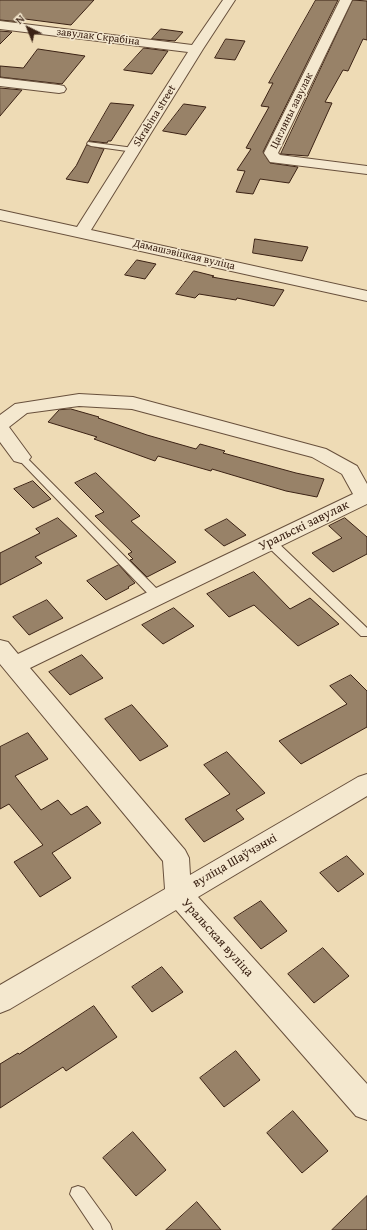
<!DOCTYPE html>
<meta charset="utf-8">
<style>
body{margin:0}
#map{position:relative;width:367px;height:1230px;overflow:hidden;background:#eedbb5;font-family:"Gentium Book Plus",serif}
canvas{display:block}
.north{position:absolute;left:8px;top:8px;width:40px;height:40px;-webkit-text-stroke:3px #f4e8cf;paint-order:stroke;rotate:317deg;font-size:11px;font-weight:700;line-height:16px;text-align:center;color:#3b2214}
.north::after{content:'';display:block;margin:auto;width:14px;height:18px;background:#3b2214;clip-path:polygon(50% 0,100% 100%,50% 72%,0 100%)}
</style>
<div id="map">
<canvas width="367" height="1230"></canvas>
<div class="north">N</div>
</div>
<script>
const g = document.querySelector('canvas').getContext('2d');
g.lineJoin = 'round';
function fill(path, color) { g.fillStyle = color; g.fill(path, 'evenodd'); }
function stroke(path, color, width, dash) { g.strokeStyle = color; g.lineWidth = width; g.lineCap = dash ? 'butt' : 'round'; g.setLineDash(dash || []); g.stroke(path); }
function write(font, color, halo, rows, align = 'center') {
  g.font = font + ' "Gentium Book Plus",serif'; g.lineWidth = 3; g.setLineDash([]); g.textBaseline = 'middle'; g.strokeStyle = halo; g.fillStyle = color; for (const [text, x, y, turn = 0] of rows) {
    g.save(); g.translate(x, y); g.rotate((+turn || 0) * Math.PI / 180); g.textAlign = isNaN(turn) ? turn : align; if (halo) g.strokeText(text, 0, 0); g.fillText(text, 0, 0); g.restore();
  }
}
const building = new Path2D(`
 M 0,0 L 94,0 L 71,25 L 25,19 L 21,22 L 0,20 Z
 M 316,0 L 338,0 L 263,152 L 270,163 L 298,167 L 289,183 L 260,179 L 253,194 L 236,192 L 245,171 L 237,170 L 251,149 L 246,148 L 269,107 L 261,106 L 273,83 L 269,83 Z
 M 353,0 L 367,1 L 367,40 L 363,39 L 348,71 L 343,70 L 325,102 L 332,103 L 308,156 L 281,154 Z
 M 161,29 L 183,32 L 175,41 L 152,39 Z
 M 0,31 L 12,32 L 0,44 Z
 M 226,39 L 245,41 L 235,60 L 215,58 Z
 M 144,48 L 168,51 L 152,74 L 124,70 Z
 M 38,49 L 85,56 L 62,84 L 0,77 L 0,66 L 23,68 Z
 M 0,88 L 22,90 L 0,116 Z
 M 111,103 L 134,105 L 111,141 L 108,141 L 107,143 L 89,141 Z
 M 184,104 L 206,107 L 186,135 L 163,131 Z
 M 87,145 L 104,149 L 88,183 L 66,179 L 76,166 Z
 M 255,239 L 308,247 L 302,261 L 253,253 Z
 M 137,260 L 156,264 L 145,279 L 125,275 Z
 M 194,271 L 214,276 L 212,277 L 284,290 L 274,306 L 237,298 L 236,300 L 199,294 L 195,298 L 176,294 Z
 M 71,409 L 99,417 L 98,418 L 147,435 L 196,449 L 200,444 L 225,451 L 223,453 L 296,473 L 324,479 L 317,497 L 286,491 L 212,469 L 211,471 L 158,456 L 155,461 L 94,439 L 97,437 L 48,422 L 59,410 Z
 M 96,473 L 140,516 L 131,521 L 176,562 L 147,577 L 130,560 L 133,559 L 128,554 L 132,552 L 95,516 L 104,512 L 75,483 Z
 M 33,481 L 51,499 L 33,508 L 14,489 Z
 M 58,518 L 77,536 L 35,557 L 42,563 L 0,585 L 0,553 L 40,533 L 36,529 Z
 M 345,518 L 367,537 L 367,554 L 333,572 L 312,553 L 342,538 L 329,526 Z
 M 227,519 L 246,535 L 224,546 L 205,530 Z
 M 119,565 L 135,583 L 128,587 L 129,588 L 106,600 L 87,581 Z
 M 254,572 L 290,609 L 310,598 L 339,624 L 298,646 L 254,605 L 229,617 L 207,594 Z
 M 47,600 L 63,618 L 29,635 L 13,617 Z
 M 174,608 L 194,626 L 163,644 L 142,625 Z
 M 82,655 L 103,678 L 70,695 L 49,672 Z
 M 351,675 L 367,691 L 367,727 L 301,764 L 279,741 L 347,704 L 330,686 Z
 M 132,705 L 168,746 L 140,761 L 105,719 Z
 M 28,733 L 48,759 L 15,776 L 41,810 L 58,800 L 71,815 L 87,806 L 101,823 L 52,853 L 71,878 L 40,897 L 14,862 L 43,845 L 9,804 L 0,809 L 0,747 Z
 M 227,752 L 265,793 L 236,810 L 244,819 L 204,842 L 185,819 L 230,794 L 204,765 Z
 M 347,856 L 364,874 L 338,892 L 320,873 Z
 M 261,901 L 287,931 L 261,949 L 234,918 Z
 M 323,948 L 349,976 L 314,1003 L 288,974 Z
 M 162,967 L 183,992 L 152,1012 L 132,987 Z
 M 94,1006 L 117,1037 L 66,1071 L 63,1067 L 0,1108 L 0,1064 L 18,1053 L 19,1054 Z
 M 236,1051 L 260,1080 L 224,1107 L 200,1078 Z
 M 293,1111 L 328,1151 L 302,1173 L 267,1133 Z
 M 133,1132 L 166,1170 L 136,1196 L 103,1158 Z
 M 367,1196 L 367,1230 L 332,1230 Z
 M 197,1202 L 221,1230 L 166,1230 Z`);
const lane = new Path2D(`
 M 88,142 L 134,148 L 138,150 L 134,152 L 91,146 L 87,144 Z
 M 21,454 L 24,455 L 162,594 L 163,597 L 162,600 L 154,600 L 18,459 L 16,457 L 18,455 Z
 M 270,538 L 274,539 L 367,628 L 367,636 L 361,636 L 266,545 L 265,542 L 266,539 Z
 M 78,1186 L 84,1188 L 110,1224 L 112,1230 L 94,1230 L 70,1194 L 72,1188 Z`);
const street = new Path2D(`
 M 223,0 L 235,0 L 203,49 L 91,230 L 367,291 L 367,301 L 0,220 L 0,210 L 77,227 L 188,52 L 0,29 L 0,21 L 192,45 Z
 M 340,0 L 352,0 L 278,153 L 280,155 L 367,166 L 367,174 L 270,162 L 264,153 Z
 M 0,78 L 59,85 L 64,86 L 66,89 L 64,92 L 59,93 L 0,86 Z
 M 79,394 L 133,397 L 326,449 L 357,466 L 367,484 L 367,504 L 30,668 L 185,850 L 189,858 L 190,875 L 358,777 L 367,774 L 367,796 L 198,897 L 367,1084 L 367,1120 L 356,1116 L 176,910 L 10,1009 L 0,1013 L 0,985 L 165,889 L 163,861 L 0,664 L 0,640 L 8,642 L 18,654 L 353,494 L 342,474 L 312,457 L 132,409 L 79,406 L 27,413 L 9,427 L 31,457 L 28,461 L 21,463 L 14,461 L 0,442 L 0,415 L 15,404 Z`);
const farStreetnames = [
 ["завулак Скрабіна",98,37,7],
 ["Цагляны завулак",292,111,-64],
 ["Skrabina street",155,116,-58],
 ["Дамашэвіцкая вуліца",184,255,13]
];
const streetNames = [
 ["Уральскі завулак",304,526,-26],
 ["вуліца Шаўчэнкі",235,861,-30],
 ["Уральская вуліца",217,938,48]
];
fill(building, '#988268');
stroke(building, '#3b2214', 1);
stroke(lane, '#68503c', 2);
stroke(street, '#68503c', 2);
fill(lane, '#f4e8cf');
fill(street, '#f4e8cf');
write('11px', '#3b2214', '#f4e8cf', farStreetnames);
write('13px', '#3b2214', '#f4e8cf', streetNames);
</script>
